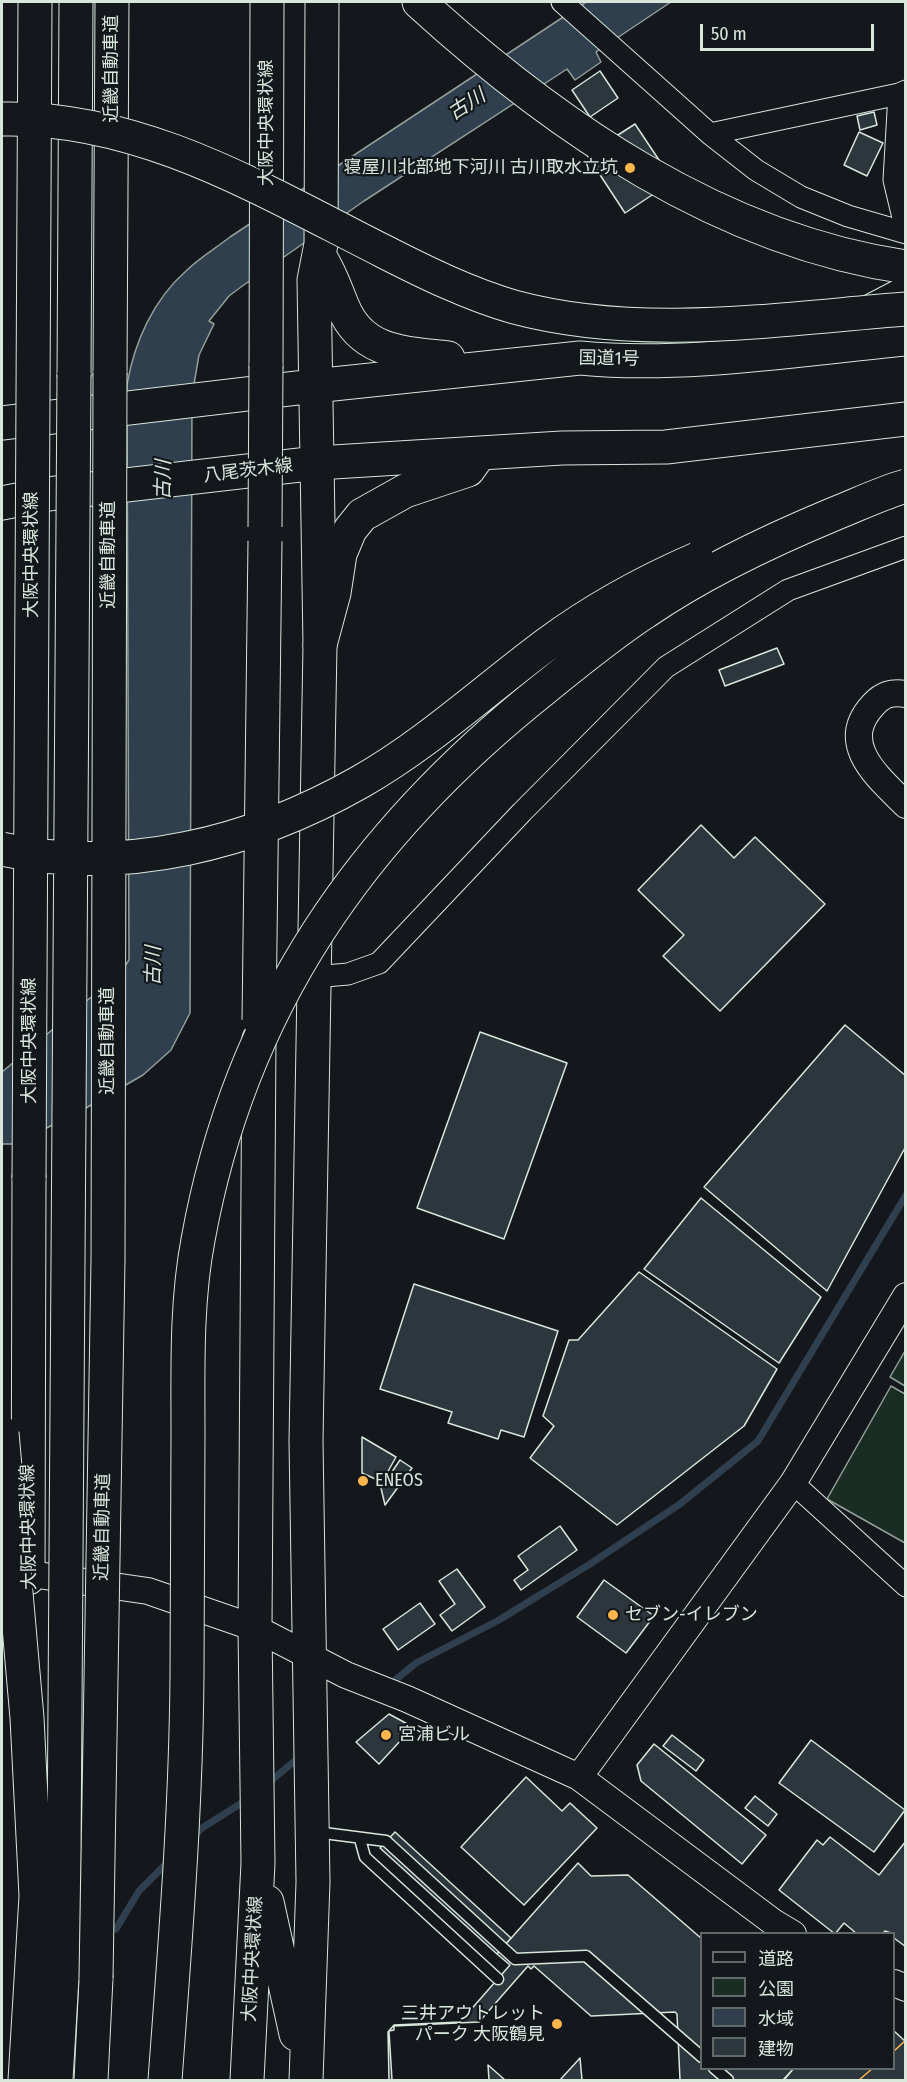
<!DOCTYPE html>
<meta charset="utf-8">
<style>
body{margin:0}
#map{position:relative;width:907px;height:2082px;overflow:hidden;background:#14181c;font-family:"Fira Sans Condensed","Noto Sans JP",sans-serif}
canvas{display:block}
.frame{position:absolute;inset:0;border:3px solid #d8e6dc;pointer-events:none}
.legend{position:absolute;left:700px;top:1932px;width:195px;height:138px;box-sizing:border-box;background:#14181c;border:2px solid #626a69;margin:0;padding:8px 10px;list-style:none;font-size:18px;color:#d8e6dc}
.legend li{display:flex;align-items:center;gap:12px;height:30px}
.legend b{width:30px;border:2px solid #626a69}
.scale{position:absolute;left:700px;top:24px;width:174px;height:27px;box-sizing:border-box;border:3px solid #d8e6dc;border-top:0;padding-left:8px;font-size:18px;line-height:21px;white-space:nowrap;color:#d8e6dc;-webkit-text-stroke:4px #14181c;paint-order:stroke}
</style>
<div id="map">
<canvas width="907" height="2082"></canvas>
<div class="frame"></div>
<ul class="legend">
<li><b style="height:8px;background:#14181c"></b>道路</li>
<li><b style="height:16px;background:#1a2d24"></b>公園</li>
<li><b style="height:16px;background:#2f3f4d"></b>水域</li>
<li><b style="height:16px;background:#2c363c"></b>建物</li>
</ul>
<div class="scale">50 m</div>
</div>
<script>
const g = document.querySelector('canvas').getContext('2d');
g.lineJoin = 'round';
function fill(path, color) { g.fillStyle = color; g.fill(path, 'evenodd'); }
function stroke(path, color, width, dash) { g.strokeStyle = color; g.lineWidth = width; g.lineCap = dash ? 'butt' : 'round'; g.setLineDash(dash || []); g.stroke(path); }
function write(font, color, halo, rows, align = 'center') {
  g.font = font + ' "Fira Sans Condensed","Noto Sans JP",sans-serif'; g.lineWidth = 4.5; g.setLineDash([]); g.textBaseline = 'middle'; g.strokeStyle = halo; g.fillStyle = color; for (const [text, x, y, turn = 0] of rows) {
    g.save(); g.translate(x, y); g.rotate((+turn || 0) * Math.PI / 180); g.textAlign = isNaN(turn) ? turn : align; if (halo) g.strokeText(text, 0, 0); g.fillText(text, 0, 0); g.restore();
  }
}
const green = new Path2D(`
 M 905,1351 L 905,1386 L 890,1377 Z
 M 891,1386 L 905,1394 L 905,1543 L 827,1499 Z`);
const water = new Path2D(`
 M 586,2 L 671,2 L 596,52 L 601,62 L 575,80 L 567,69 L 564,71 L 364,201 L 241,287 L 229,296 L 209,321 L 214,324 L 199,355 L 192,396 L 190,1013 L 171,1050 L 143,1075 L 79,1112 L 14,1144 L 2,1144 L 2,1072 L 121,972 L 129,960 L 127,385 C 134,343 153,300 186,271 C 199,258 216,248 230,237 Z`);
const stream = new Path2D(`
 M 388,1686 L 416,1663 L 499,1620 L 590,1564 L 680,1504 L 758,1441 L 906,1195
 M 268,1783 L 301,1756
 M 193,1837 L 202,1828 L 248,1799
 M 116,1929 L 139,1891 L 168,1862`);
const building = new Path2D(`
 M 600,71 L 618,98 L 590,117 L 572,90 Z
 M 874,112 L 877,125 L 860,130 L 857,116 Z
 M 635,124 L 673,181 L 625,213 L 587,155 Z
 M 859,132 L 883,143 L 867,176 L 844,165 Z
 M 777,648 L 784,664 L 725,686 L 719,670 Z
 M 701,825 L 734,858 L 755,837 L 825,904 L 720,1011 L 663,956 L 684,935 L 638,890 Z
 M 845,1025 L 906,1076 L 906,1146 L 827,1291 L 704,1187 Z
 M 480,1032 L 567,1063 L 504,1239 L 417,1208 Z
 M 701,1198 L 821,1297 L 779,1363 L 644,1269 Z
 M 639,1272 L 777,1369 L 744,1426 L 617,1525 L 530,1458 L 554,1426 L 543,1416 L 569,1340 L 578,1340 Z
 M 414,1284 L 558,1331 L 524,1437 L 501,1430 L 498,1439 L 448,1423 L 452,1412 L 380,1389 Z
 M 362,1437 L 396,1457 L 382,1482 L 362,1473 Z
 M 400,1460 L 412,1468 L 385,1505 L 381,1488 Z
 M 560,1526 L 577,1550 L 521,1590 L 514,1580 L 528,1570 L 518,1556 Z
 M 457,1569 L 485,1607 L 452,1631 L 440,1615 L 455,1604 L 439,1581 Z
 M 604,1580 L 654,1616 L 626,1653 L 577,1617 Z
 M 420,1603 L 435,1624 L 398,1650 L 383,1629 Z
 M 389,1714 L 413,1727 L 379,1764 L 356,1742 Z
 M 672,1735 L 704,1760 L 696,1771 L 663,1746 Z
 M 811,1740 L 905,1810 L 874,1852 L 779,1783 Z
 M 654,1744 L 766,1835 L 742,1864 L 641,1781 L 637,1765 Z
 M 526,1777 L 562,1811 L 570,1803 L 597,1828 L 524,1905 L 461,1847 Z
 M 755,1796 L 777,1814 L 768,1826 L 745,1808 Z
 M 395,1832 L 511,1938 L 497,1954 L 380,1848 Z
 M 830,1837 L 879,1875 L 906,1841 L 906,1947 L 894,1938 L 894,1934 L 885,1931 L 882,1934 L 857,1934 L 844,1923 L 835,1934 L 779,1890 L 817,1840 L 823,1845 Z
 M 578,1863 L 591,1876 L 628,1875 L 702,1939 L 702,2068 L 794,2068 L 783,2080 L 389,2080 L 388,2032 L 394,2025 L 460,2022 L 510,1965 L 497,1954 Z
 M 528,1966 L 531,1969 L 534,1966 L 591,2016 L 675,2012 L 677,2014 L 680,2080 L 582,2080 L 580,2058 L 560,2080 L 505,2080 L 488,2065 L 489,2080 L 392,2080 L 389,2031 L 394,2030 L 394,2026 L 479,2022 Z
 M 894,2031 L 906,2042 L 906,2080 L 784,2080 L 794,2068 L 894,2068 Z`);
const service = new Path2D(`
 M 316,1832 L 386,1841 L 515,1959 L 586,1956 L 702,2057
 M 360,1839 L 365,1857 L 498,1979
 M 714,2068 L 728,2080`);
const minor = new Path2D(`
 M 562,2 L 710,134 L 756,170 L 801,197 L 848,216 L 906,233
 M 899,94 L 894,180 L 906,230
 M 710,134 L 899,94 L 906,91
 M 866,307 L 906,286
 M 314,977 L 348,974 L 379,963 L 522,812 L 666,667 L 788,590 L 906,547
 M 793,1483 L 906,1586`);
const tertiary = new Path2D(`
 M 906,694 C 891,692 883,694 873,705 C 837,744 878,777 906,805
 M 10,1571 L 148,1591 L 255,1628 L 346,1675 L 407,1699 L 579,1777 L 773,1922 L 793,1934
 M 579,1777 L 793,1483 L 906,1296
 M 894,1983 L 906,1988`);
const primary = new Path2D(`
 M 266,366 L 267,2
 M 2,423 L 314,386
 M 2,503 L 48,494 L 317,463
 M 28,1578 L 29,1178
 M 267,1902 L 296,2034
 M 247,2080 L 258,1863 L 255,1628 L 259,1039
 M 306,2080 L 313,1882 L 306,1441 L 320,645 L 314,280 L 321,244 L 322,2`);
const trunk = new Path2D(`
 M 320,257 C 331,274 335,288 343,307 C 362,354 406,353 448,358
 M 314,386 L 580,358 C 685,368 800,349 906,339
 M 317,463 L 562,448 L 666,447 L 906,419
 M 320,645 L 334,593 L 340,554 L 350,530 L 362,515 L 405,491 L 468,470 L 478,456`);
const motorway = new Path2D(`
 M 419,2 C 555,126 720,240 906,267
 M 110,373 L 112,2
 M 74,375 L 76,2
 M 91,2080 L 96,1978`);
const primaryBridge = new Path2D(`
 M 265,527 L 266,366
 M 259,1020 L 265,541
 M 29,1178 L 35,2`);
const motorwayBridge = new Path2D(`
 M 2,119 C 141,116 262,190 383,251 C 424,272 469,294 514,307 C 640,341 777,319 906,309
 M 2,849 C 124,876 253,843 360,782 C 427,744 485,690 547,644 C 593,610 644,582 697,559
 M 2,1433 L 27,1718 L 36,1896 L 25,2080
 M 96,1978 L 108,1260 L 110,373
 M 56,2080 L 62,1977 L 64,1851 L 74,375
 M 165,2080 C 175,1945 186,1810 187,1675 C 187,1594 188,1513 188,1433 C 188,1369 186,1303 198,1240 C 240,1007 362,833 545,688 C 577,662 610,635 645,612 C 703,572 769,541 834,514 C 857,505 881,493 906,486`);
const power = new Path2D(`
 M 894,2051 L 906,2040
 M 859,2080 L 873,2068`);
const markers = [
 [630,168,6,"#ffb74d"],
 [363,1481,6,"#ffb74d"],
 [613,1615,6,"#ffb74d"],
 [386,1735,6,"#ffb74d"],
 [557,2024,6,"#ffb74d"]
];
const streetNames = [
 ["近畿自動車道",112,69,-90],
 ["大阪中央環状線",267,123,-90],
 ["国道1号",609,359,1],
 ["八尾茨木線",248,471,-7],
 ["大阪中央環状線",32,555,-90],
 ["近畿自動車道",109,555,-90],
 ["大阪中央環状線",30,1041,-90],
 ["近畿自動車道",108,1041,-90],
 ["大阪中央環状線",29,1527,-91],
 ["近畿自動車道",103,1527,-89],
 ["大阪中央環状線",253,1959,-87]
];
const poiNames = [
 ["寝屋川北部地下河川 古川取水立坑",618,168,"right"],
 ["ENEOS",375,1481],
 ["セブン-イレブン",625,1615],
 ["宮浦ビル",398,1735],
 ["三井アウトレット",545,2014,"right"],
 ["パーク 大阪鶴見",545,2035,"right"]
];
const waterNames = [
 ["古川",467,105,-33],
 ["古川",164,480,-89],
 ["古川",154,966,-89]
];
fill(green, '#1a2d24');
stroke(green, '#939e99', 1.5);
fill(water, '#2f3f4d');
stroke(water, '#939e99', 1.5);
stroke(stream, '#2f3f4d', 7);
fill(building, '#2c363c');
stroke(building, '#d8e6dc', 1.5);
stroke(service, '#d8e6dc', 13);
stroke(minor, '#d8e6dc', 23);
stroke(tertiary, '#d8e6dc', 28);
stroke(primary, '#d8e6dc', 35);
stroke(trunk, '#d8e6dc', 35);
stroke(motorway, '#d8e6dc', 35);
stroke(service, '#14181c', 10);
stroke(minor, '#14181c', 21);
stroke(tertiary, '#14181c', 26);
stroke(primary, '#14181c', 33);
stroke(trunk, '#14181c', 33);
stroke(motorway, '#14181c', 33);
stroke(primaryBridge, '#d8e6dc', 35, []);
stroke(motorwayBridge, '#d8e6dc', 35, []);
stroke(primaryBridge, '#14181c', 33);
stroke(motorwayBridge, '#14181c', 33);
stroke(power, '#ffb74d', 1.5, [21, 4.5, 3, 4.5]);
for (const [x, y, r, color] of markers) { const dot = new Path2D(); dot.arc(x, y, r, 0, 2 * Math.PI); g.fillStyle = color; g.fill(dot); stroke(dot, '#14181c', 2); }
write('18px', '#d8e6dc', '#14181c', streetNames);
write('18px', '#d8e6dc', '#14181c', poiNames, 'left');
write('italic 20px', '#d8e6dc', '#14181c', waterNames);
</script>
